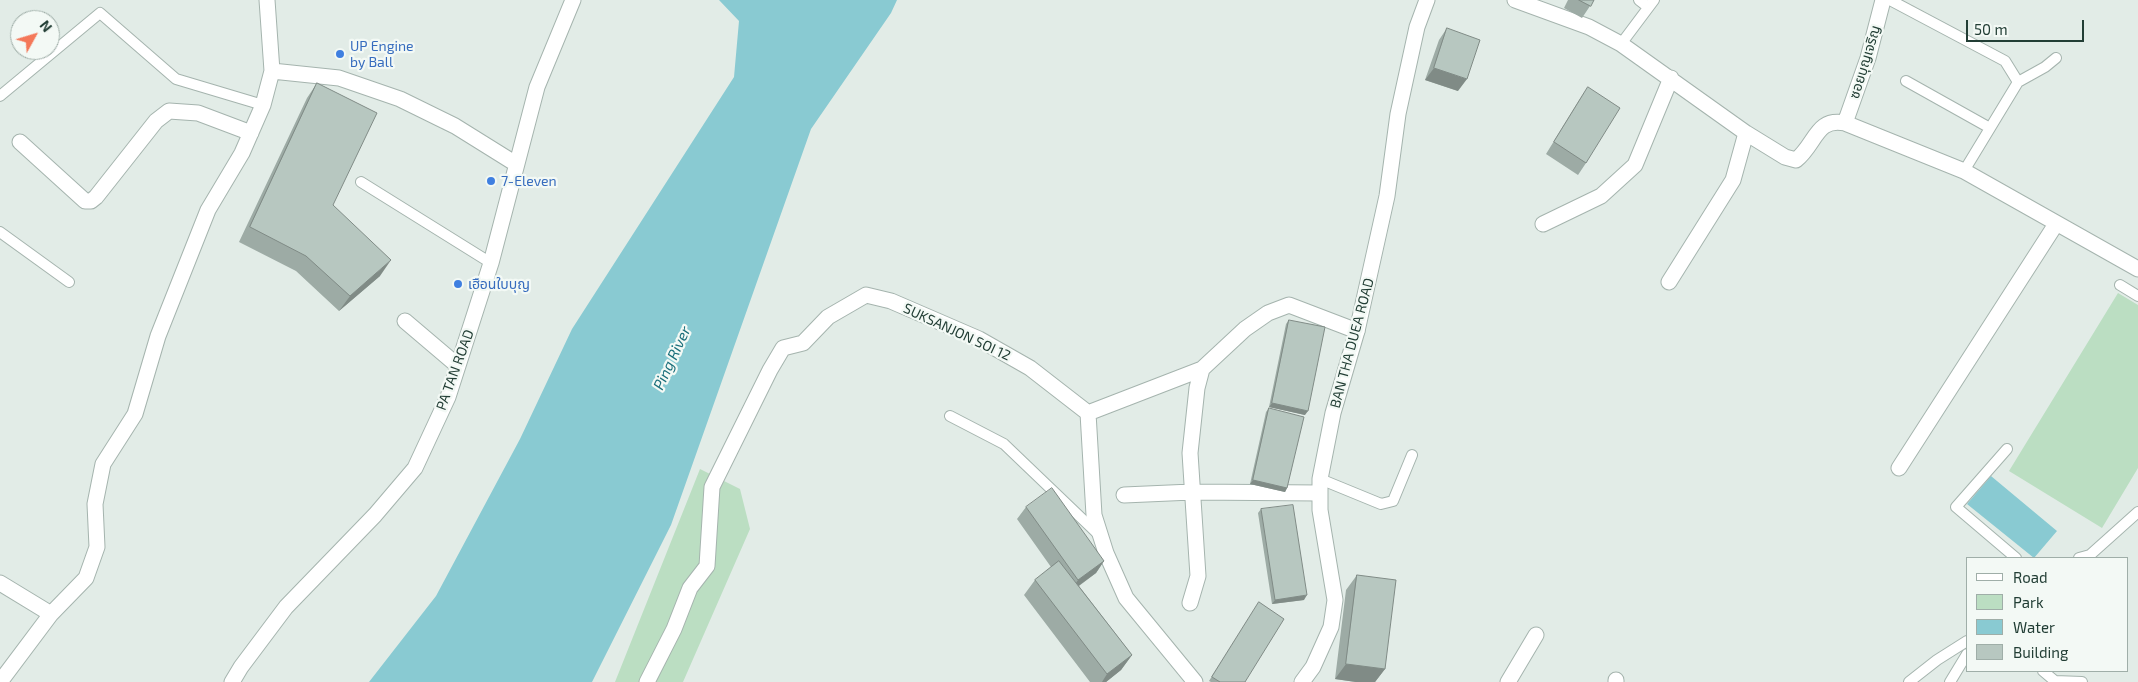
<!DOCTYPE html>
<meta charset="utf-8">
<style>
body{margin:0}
#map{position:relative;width:2138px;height:682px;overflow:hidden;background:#e2ece7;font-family:"Exo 2",sans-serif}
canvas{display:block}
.legend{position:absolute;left:1966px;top:557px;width:162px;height:115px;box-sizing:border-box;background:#f3f9f5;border:1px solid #9faea8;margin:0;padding:6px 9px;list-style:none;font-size:15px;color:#223e35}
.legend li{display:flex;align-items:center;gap:10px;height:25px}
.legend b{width:25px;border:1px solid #9faea8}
.north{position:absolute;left:10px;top:10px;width:50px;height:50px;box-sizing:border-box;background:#f3f9f5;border:1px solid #9faea8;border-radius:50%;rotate:51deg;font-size:14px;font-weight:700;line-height:20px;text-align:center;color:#223e35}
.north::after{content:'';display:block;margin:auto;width:18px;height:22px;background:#f47859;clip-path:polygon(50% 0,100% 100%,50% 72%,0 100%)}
.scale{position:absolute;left:1966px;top:20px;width:118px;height:22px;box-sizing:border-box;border:2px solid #223e35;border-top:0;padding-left:6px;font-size:15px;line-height:18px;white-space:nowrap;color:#223e35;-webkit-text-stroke:4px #f3f9f5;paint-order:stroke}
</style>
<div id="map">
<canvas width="2138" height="682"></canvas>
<ul class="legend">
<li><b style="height:6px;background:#fff"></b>Road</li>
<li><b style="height:14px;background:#bbdec2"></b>Park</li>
<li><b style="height:14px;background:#89cad2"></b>Water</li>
<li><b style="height:14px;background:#b7c7c0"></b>Building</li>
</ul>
<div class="north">N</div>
<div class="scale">50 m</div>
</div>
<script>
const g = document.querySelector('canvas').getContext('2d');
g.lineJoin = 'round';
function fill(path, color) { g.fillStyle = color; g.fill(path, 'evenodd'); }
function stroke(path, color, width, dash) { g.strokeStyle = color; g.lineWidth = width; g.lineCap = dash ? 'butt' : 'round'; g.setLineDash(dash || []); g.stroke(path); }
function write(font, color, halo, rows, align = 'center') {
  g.font = font + ' "Exo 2","Noto Sans Thai",sans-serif'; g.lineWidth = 4.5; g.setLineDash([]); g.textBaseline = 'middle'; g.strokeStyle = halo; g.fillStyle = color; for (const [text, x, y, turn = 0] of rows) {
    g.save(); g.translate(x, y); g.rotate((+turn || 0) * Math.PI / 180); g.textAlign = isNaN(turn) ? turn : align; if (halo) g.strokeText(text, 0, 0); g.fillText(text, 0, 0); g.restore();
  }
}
const green = new Path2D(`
 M 2118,293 L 2138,305 L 2138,468 L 2102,528 L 2009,471 Z
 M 700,469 L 740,489 L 750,529 L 683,682 L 615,682 Z`);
const water = new Path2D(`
 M 719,0 L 897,0 L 891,13 L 811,129 L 671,525 L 592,682 L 369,682 L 436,596 L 520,439 L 572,329 L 734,77 L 739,21 Z
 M 1991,476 L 2057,531 L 2034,558 L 1967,504 Z`);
const service = new Path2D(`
 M 1639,0 L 1648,7
 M 1890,0 L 2005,61 L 2018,82
 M 1621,44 L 1654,0
 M 1906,81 L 1990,128
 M 0,96 L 100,13 L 176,79 L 263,105
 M 1964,171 L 2018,82 L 2045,67 L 2056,58
 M 361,182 L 491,263
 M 0,232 L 69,282
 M 2120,285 L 2138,296
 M 950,416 L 1004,444 L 1098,534
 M 2007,449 L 1956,507 L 2016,558
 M 1320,479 L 1381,504 L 1393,501 L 1412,455
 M 2079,558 L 2090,555 L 2138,512
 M 2043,671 L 2055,681 L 2082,682
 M 1909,682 L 1937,660 L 1967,641
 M 1950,682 L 1967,654`);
const minor = new Path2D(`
 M 1515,0 L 1589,27 L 1621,44 L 1746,133 L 1785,157 L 1796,160 C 1816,144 1816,117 1845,123 L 1964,171 L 2138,269
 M 272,71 L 339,78 L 400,99 L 455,126 L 516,164
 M 1845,123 L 1868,58 L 1883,0
 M 20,142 L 85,201 L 91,201 L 96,197 L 156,121 L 169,111 L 198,113 L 251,133
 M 1543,224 L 1601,196 L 1635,165 L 1671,78
 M 1669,282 L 1733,180 L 1746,133
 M 405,321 L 458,366
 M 1088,413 L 1094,515 L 1106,553 L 1126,598 L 1195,682
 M 1899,468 L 2056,224
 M 1124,495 L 1192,492 L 1319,493
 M 0,583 L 51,614
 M 1190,603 L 1198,576 L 1190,453 L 1197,388 L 1202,369
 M 0,682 L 51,614 L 86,578 L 97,547 L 95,504 L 103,464 L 135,414 L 158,336 L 208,210 L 242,153 L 263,105 L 272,71 L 267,0
 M 232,682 L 241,667 L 286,607 L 375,515 L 415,468 L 448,397 L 491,263 L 537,87 L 573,0
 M 647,682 L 674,629 L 690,588 L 707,566 L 712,487 L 770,370 L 783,348 L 803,343 L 828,317 L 866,295 L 891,301 L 979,339 L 1030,368 L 1088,413 L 1202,369 L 1245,329 L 1268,313 L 1289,305 L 1357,331
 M 1508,682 L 1536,635
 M 1616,682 L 1616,680`);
const tertiary = new Path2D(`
 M 1302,682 L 1313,667 L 1331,627 L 1335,600 L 1320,510 L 1320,479 L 1333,413 L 1357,331 L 1387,196 L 1398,114 L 1417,27 L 1427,0`);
const wall = new Path2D(`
 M 1568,0 L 1594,0 L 1582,18 L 1564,8 Z
 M 1447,28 L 1458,91 L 1425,80 L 1439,40 Z
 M 317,83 L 333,205 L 380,276 L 339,311 L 296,271 L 239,242 L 307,98 Z
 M 1588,87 L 1586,163 L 1578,175 L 1546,154 L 1580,99 Z
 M 1289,320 L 1305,415 L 1269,407 L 1286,324 Z
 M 1269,408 L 1287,488 L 1285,492 L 1250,484 L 1266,412 Z
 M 1026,507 L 1104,561 L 1096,573 L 1079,586 L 1132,655 L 1121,670 L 1106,682 L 1090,682 L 1024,595 L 1035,580 L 1051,567 L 1017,519 Z
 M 1261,509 L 1304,600 L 1272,604 L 1258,513 Z
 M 1357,575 L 1385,669 L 1375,682 L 1356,682 L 1335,679 L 1346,590 Z
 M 1259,602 L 1245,682 L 1211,682 L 1209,681 Z`);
const shadedWall = new Path2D(`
 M 1434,68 L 1467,79 L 1458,91 L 1425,80 Z
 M 391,260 L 380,276 L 339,311 L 350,296 Z
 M 1272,403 L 1308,411 L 1305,415 L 1269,407 Z
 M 1253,480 L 1287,488 L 1285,492 L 1250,484 Z
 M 1104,561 L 1096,573 L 1070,592 L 1078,580 Z
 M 1307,595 L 1304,600 L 1272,604 L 1275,600 Z
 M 1132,655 L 1121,670 L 1106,682 L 1102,682 L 1107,674 Z
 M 1346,664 L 1385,669 L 1375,682 L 1356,682 L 1335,679 Z`);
const building = new Path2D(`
 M 1579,0 L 1594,0 L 1591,6 Z
 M 1447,28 L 1480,40 L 1467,79 L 1434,68 Z
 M 317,83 L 377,113 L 333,205 L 391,260 L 350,296 L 306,256 L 250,227 Z
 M 1588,87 L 1620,108 L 1586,163 L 1554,142 Z
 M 1289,320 L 1325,327 L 1308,411 L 1272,403 Z
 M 1269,408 L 1304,417 L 1287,488 L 1253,480 Z
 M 1052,488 L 1104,561 L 1078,580 L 1026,507 Z
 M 1293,505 L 1307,595 L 1275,600 L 1261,509 Z
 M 1059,561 L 1132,655 L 1107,674 L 1035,580 Z
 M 1357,575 L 1396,580 L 1385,669 L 1346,664 Z
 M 1259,602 L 1284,619 L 1245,682 L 1220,682 L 1212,677 Z`);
const markers = [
 [340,54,5,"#3f7fe0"],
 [491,181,5,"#3f7fe0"],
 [458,284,5,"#3f7fe0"]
];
const shopNames = [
 ["UP Engine",350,46],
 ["by Ball",350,62],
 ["7-Eleven",501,181],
 ["เฮือนใบบุญ",468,284]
];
const streetNames = [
 ["ซอยบุญเจริญ",1865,62,-73],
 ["SUKSANJON SOI 12",957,332,25],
 ["BAN THA DUEA ROAD",1352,343,-75],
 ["PA TAN ROAD",455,370,-70]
];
const waterNames = [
 ["Ping River",672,358,-65]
];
fill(green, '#bbdec2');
fill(water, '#89cad2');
stroke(service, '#a5b4ae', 12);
stroke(minor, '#a5b4ae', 17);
stroke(tertiary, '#a5b4ae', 17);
stroke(service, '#fff', 10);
stroke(minor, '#fff', 15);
stroke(tertiary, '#fff', 15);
fill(wall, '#9daba5');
fill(shadedWall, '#808b86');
fill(building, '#b7c7c0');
stroke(building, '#808b86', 1);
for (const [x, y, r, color] of markers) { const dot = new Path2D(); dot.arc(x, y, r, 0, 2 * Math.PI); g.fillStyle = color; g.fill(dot); stroke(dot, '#f3f9f5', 2); }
write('14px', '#366cbe', '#f3f9f5', shopNames, 'left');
write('14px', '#223e35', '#f3f9f5', streetNames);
write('italic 15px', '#1b6f7b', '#f3f9f5', waterNames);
</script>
